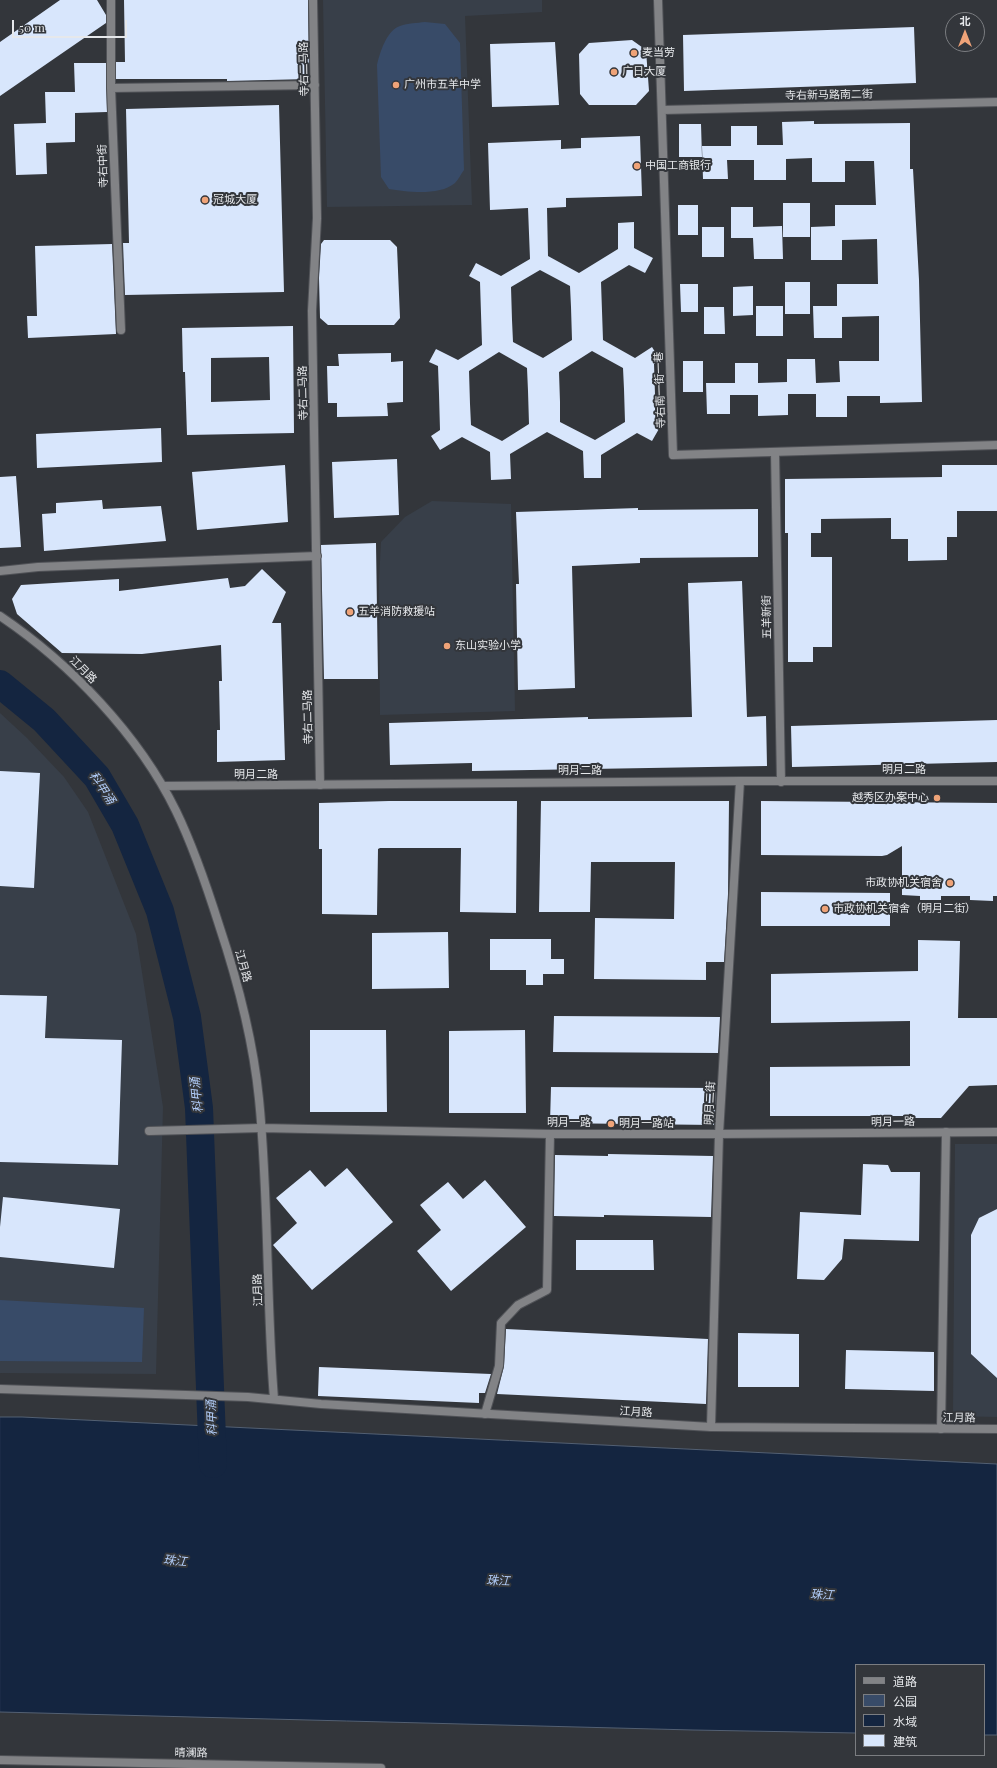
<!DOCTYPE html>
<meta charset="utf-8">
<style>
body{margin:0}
#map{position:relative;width:997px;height:1768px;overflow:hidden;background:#33363b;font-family:"Playfair Display","Noto Sans SC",serif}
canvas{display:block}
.legend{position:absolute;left:855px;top:1664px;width:130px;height:92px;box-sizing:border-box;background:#33363b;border:1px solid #7b7d81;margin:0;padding:5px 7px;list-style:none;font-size:12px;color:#e6e8eb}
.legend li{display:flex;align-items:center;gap:8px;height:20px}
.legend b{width:20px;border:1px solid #7b7d81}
.north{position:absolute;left:945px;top:12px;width:40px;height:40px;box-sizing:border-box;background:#33363b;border:1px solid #7b7d81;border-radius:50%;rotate:0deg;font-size:11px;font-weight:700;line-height:16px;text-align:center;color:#e6e8eb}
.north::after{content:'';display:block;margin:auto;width:14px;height:18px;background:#efa378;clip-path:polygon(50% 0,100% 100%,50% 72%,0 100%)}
.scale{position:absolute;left:12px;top:20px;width:115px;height:18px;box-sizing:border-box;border:2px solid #e6e8eb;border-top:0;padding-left:5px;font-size:12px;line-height:14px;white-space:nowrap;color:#e6e8eb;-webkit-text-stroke:3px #33363b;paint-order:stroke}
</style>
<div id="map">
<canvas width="997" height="1768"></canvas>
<ul class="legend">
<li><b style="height:5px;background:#828386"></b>道路</li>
<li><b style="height:11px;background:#384b68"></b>公园</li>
<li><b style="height:11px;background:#142540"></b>水域</li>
<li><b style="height:11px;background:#d8e6fc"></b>建筑</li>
</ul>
<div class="north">北</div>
<div class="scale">50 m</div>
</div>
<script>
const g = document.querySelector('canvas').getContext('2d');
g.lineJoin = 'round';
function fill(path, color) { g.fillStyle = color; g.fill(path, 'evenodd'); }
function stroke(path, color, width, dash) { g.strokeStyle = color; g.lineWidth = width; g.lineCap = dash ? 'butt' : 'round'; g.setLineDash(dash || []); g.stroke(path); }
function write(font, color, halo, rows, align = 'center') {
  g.font = font + ' "Playfair Display","Noto Sans SC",serif'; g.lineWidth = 4; g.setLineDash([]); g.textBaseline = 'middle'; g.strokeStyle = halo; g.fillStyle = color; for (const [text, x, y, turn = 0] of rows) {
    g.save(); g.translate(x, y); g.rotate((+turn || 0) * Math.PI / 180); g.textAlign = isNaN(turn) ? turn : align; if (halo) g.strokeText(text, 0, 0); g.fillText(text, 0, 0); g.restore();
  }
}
const built = new Path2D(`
 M 323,0 L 542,0 L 542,12 L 465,16 L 472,205 L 327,207 Z
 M 432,501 L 511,504 L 515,711 L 380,715 L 379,581 L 381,542 L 405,517 Z
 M 0,713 L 27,738 L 64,777 L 88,812 L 136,934 L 163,1107 L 156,1374 L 0,1373 Z
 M 955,1144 L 997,1144 L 997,1417 L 953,1416 Z`);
const green = new Path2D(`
 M 425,22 L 445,24 L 460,43 L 464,170 C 461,174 458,180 455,183 C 440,196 407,192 389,189 L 381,177 L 377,65 C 380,52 387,30 400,26 C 408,23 417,23 425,22 Z
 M 0,1300 L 144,1308 L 142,1362 L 0,1361 Z`);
const water = new Path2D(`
 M 0,1417 L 22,1417 L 997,1464 L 997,1735 L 984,1735 L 984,1665 L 856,1665 L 856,1733 L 693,1730 L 0,1712 Z`);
const river = new Path2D(`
 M 0,684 L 44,720 L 97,777 L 125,825 L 160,911 L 187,1017 L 199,1108 L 213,1464`);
const building = new Path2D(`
 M 60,0 L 97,0 L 106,15 L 106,23 L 0,96 L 0,42 Z
 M 124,0 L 308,0 L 309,79 L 227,81 L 227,79 L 116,79 L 116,62 L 125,62 Z
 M 914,27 L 916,83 L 684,91 L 683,35 Z
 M 632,40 L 646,50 L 649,91 L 636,105 L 589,105 L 580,94 L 579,54 L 589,43 Z
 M 555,42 L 559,105 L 492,107 L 490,44 Z
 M 74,63 L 106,63 L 107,112 L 75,113 L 75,142 L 46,143 L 47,174 L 16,175 L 14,124 L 46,123 L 45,92 L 75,92 Z
 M 279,105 L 284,292 L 125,295 L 123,243 L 129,243 L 126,109 Z
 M 814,121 L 814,124 L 910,123 L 910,169 L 913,169 L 919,280 L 922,402 L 880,403 L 880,396 L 847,396 L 847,417 L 816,417 L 816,394 L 788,394 L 788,415 L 758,416 L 758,395 L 730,395 L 730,414 L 707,414 L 706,383 L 735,383 L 735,363 L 758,363 L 758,383 L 787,382 L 787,359 L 815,359 L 816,383 L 840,382 L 839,361 L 879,361 L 879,316 L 842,317 L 842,338 L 814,338 L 813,306 L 837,306 L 837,284 L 878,284 L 877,239 L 842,240 L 842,260 L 811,260 L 811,227 L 835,226 L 835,205 L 876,205 L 874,161 L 845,161 L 845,182 L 812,182 L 812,158 L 786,159 L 786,180 L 754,180 L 754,160 L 727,160 L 728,179 L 703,179 L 702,146 L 731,146 L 731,126 L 757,126 L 757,145 L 783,145 L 782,122 Z
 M 679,124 L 701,124 L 702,157 L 679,157 Z
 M 640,136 L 642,196 L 566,198 L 566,207 L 547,208 L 548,256 L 579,273 L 618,249 L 618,223 L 634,222 L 634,248 L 653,258 L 645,273 L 629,265 L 601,282 L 603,340 L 635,358 L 652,347 L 660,360 L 654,364 L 656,425 L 660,427 L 652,441 L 637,433 L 601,455 L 601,478 L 584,478 L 583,451 L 547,432 L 510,454 L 511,479 L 491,480 L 490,452 L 462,437 L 440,450 L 431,436 L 440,430 L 439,394 L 438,366 L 429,362 L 436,349 L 458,360 L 482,345 L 480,282 L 469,276 L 476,263 L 501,276 L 530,259 L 528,208 L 490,210 L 488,143 L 561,140 L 561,149 L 581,148 L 581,138 ZM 540,270 L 570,286 L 571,307 L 572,340 L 543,358 L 513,342 L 512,320 L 511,287 ZM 592,351 L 623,368 L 624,389 L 625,422 L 595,440 L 560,422 L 560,402 L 559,372 ZM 499,352 L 527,368 L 528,391 L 529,424 L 502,441 L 471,425 L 470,404 L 469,371 Z
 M 783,203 L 810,203 L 810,237 L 783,237 Z
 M 678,205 L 698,205 L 698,235 L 678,235 Z
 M 731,207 L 753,207 L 753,227 L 782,226 L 783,259 L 754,259 L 753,238 L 731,238 Z
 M 702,227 L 724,227 L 724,257 L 702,257 Z
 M 324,240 L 390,240 L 397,247 L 400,318 L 394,325 L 328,325 L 320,318 L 319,278 L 321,244 Z
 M 112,244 L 116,334 L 28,338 L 27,316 L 37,316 L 35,246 Z
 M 785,282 L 810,282 L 810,314 L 785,314 Z
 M 680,284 L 698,284 L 698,312 L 681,312 Z
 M 753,286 L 753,315 L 733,316 L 733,287 Z
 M 756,306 L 783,306 L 783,336 L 756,336 Z
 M 704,307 L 724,307 L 725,334 L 704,334 Z
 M 293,326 L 294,433 L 187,435 L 185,372 L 183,372 L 182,328 ZM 269,357 L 270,400 L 211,402 L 211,358 Z
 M 391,353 L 391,362 L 403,361 L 403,402 L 387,403 L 388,416 L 337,417 L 337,403 L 328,403 L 327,366 L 339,366 L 338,354 Z
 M 683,361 L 703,361 L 703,392 L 683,392 Z
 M 161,428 L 162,462 L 37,468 L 36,434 Z
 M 397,459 L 399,515 L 334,518 L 332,462 Z
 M 285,465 L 288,522 L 197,530 L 192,472 Z
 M 942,465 L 997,465 L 997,511 L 957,511 L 957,537 L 947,537 L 947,560 L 908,561 L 908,539 L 891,539 L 891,518 L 821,519 L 821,533 L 811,533 L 811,557 L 832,557 L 832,647 L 813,647 L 813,662 L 788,662 L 788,533 L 785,533 L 785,479 L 942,477 Z
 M 16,476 L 21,547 L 0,548 L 0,477 Z
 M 102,500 L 103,509 L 161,506 L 166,541 L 44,551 L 42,514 L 56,513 L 56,503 Z
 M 638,508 L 638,510 L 758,509 L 758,557 L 640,558 L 640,563 L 572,566 L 575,688 L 518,690 L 516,584 L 519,584 L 516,512 Z
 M 376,543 L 378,679 L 324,679 L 321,545 Z
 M 262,569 L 286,592 L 272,623 L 281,623 L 285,760 L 217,762 L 217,730 L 220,730 L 219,681 L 222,681 L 221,645 L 142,654 L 62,653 L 17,614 L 12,599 L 21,585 L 119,579 L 119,591 L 228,578 L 230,588 L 245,586 Z
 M 742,581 L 747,717 L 766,716 L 767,766 L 472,771 L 472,763 L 390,765 L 389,723 L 588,717 L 588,719 L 692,717 L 688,583 Z
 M 997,720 L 997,762 L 792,767 L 791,726 Z
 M 0,771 L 40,773 L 34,888 L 0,886 Z
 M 389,801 L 517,801 L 516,913 L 460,912 L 461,848 L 380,848 L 378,849 L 377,915 L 322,914 L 322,849 L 319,849 L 319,803 Z
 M 541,801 L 729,801 L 728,894 L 724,962 L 706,962 L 706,980 L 594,979 L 595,918 L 674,919 L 675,862 L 591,862 L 590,912 L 539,912 Z
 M 761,801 L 997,803 L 997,896 L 993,896 L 993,901 L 970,900 L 970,896 L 941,896 L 941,900 L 920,900 L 920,896 L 902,895 L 902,846 L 887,855 L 882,856 L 761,855 Z
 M 761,892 L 890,893 L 890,926 L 761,926 Z
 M 448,932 L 449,988 L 372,989 L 372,933 Z
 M 490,939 L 551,939 L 551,959 L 564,959 L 564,974 L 543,974 L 543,985 L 526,985 L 526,970 L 490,970 Z
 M 918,940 L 960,941 L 958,1018 L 997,1018 L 997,1085 L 969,1086 L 941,1118 L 910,1118 L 910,1116 L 770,1116 L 770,1067 L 910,1066 L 910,1021 L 771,1023 L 771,974 L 918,971 Z
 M 0,995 L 47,996 L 45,1038 L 122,1040 L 118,1165 L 0,1162 Z
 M 554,1016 L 720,1017 L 718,1053 L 553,1052 Z
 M 310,1030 L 386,1030 L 387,1112 L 310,1112 Z
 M 525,1030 L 526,1113 L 449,1113 L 449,1031 Z
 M 551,1087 L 716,1088 L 714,1125 L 550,1123 Z
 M 608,1154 L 713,1156 L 711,1217 L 604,1215 L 604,1217 L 554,1216 L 555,1155 L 608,1156 Z
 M 863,1164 L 888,1165 L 891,1172 L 920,1172 L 919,1241 L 844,1239 L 842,1259 L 824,1280 L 797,1279 L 800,1212 L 861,1215 Z
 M 347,1168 L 393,1222 L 312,1290 L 273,1245 L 297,1223 L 276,1198 L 310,1170 L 325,1187 Z
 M 485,1180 L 526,1227 L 451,1291 L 417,1251 L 441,1230 L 420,1205 L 448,1182 L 463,1199 Z
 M 3,1197 L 120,1209 L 114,1268 L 0,1257 L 0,1227 Z
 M 997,1209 L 997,1378 L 971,1354 L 971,1235 L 979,1218 Z
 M 576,1240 L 653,1240 L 654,1270 L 576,1270 Z
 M 506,1329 L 708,1339 L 706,1404 L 497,1394 L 504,1366 Z
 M 738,1333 L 799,1334 L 799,1387 L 738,1387 Z
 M 846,1350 L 934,1352 L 934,1391 L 845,1389 Z
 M 319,1367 L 491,1374 L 485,1393 L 479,1393 L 479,1403 L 318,1396 Z`);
const minor = new Path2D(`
 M 111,0 L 111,88 L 121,330
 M 313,0 L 317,218 L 312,311 L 320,785
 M 658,0 L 673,455 L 997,445
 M 111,88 L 315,85
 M 662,110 L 997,102
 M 775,452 L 781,782
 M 0,571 L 38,567 L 317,556
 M 149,1131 L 261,1128
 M 485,1414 L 499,1366 L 501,1323 L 518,1305 L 547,1290 L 550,1134
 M 711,1427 L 719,1134 L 740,781
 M 941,1429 L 946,1132
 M 0,1760 L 381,1768`);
const tertiary = new Path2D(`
 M 0,616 C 70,663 139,735 176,811 C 194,848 207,887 219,925 C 238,982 253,1039 259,1099 C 269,1199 266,1300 274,1399
 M 163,786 L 740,781 L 997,781
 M 261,1128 L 550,1134 L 719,1134 L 997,1132
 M 0,1389 L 248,1397 L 321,1404 L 711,1427 L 997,1429`);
const markers = [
 [634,53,4,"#efa378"],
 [614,72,4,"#efa378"],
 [396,85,4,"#efa378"],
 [637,166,4,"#efa378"],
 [205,200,4,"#efa378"],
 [350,612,4,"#efa378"],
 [447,646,4,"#efa378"],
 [937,798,4,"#efa378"],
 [950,883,4,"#efa378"],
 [825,909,4,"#efa378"],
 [611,1124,4,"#efa378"]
];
const poiNames = [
 ["麦当劳",642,53],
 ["广日大厦",622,72],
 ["广州市五羊中学",404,85],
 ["中国工商银行",645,166],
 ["冠城大厦",213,200],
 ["五羊消防救援站",358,612],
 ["东山实验小学",455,646],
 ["越秀区办案中心",929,798,"right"],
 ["市政协机关宿舍",942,883,"right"],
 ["市政协机关宿舍（明月二街）",833,909],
 ["明月一路站",619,1124]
];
const streetNames = [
 ["寺右二马路",304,69,-91],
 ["寺右新马路南二街",829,95,-1],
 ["寺右中街",103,166,-92],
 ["寺右南一街一巷",660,390,-92],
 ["寺右二马路",303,393,-91],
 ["五羊新街",767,617,-91],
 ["江月路",83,670,45],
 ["寺右二马路",308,717,-91],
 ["明月二路",904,770],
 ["明月二路",580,771],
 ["明月二路",256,775],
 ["江月路",243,966,74],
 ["明月二街",710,1103,-87],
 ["明月一路",893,1122,-1],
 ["明月一路",569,1123],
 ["江月路",258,1290,-92],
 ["江月路",636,1412,3],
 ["江月路",959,1418,1],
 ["晴澜路",191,1753,1]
];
const waterNames = [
 ["科甲涌",102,788,57],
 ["科甲涌",197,1095,-96],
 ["科甲涌",212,1418,-92],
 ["珠江",175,1561,6],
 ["珠江",498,1581,2],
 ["珠江",822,1595,2]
];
fill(built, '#383f49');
fill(green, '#384b68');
fill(water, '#142540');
stroke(water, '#536073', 1);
stroke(river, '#142540', 28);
fill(building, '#d8e6fc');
stroke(minor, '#505257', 10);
stroke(tertiary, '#505257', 10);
stroke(minor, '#828386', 8);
stroke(tertiary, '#828386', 8);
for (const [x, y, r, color] of markers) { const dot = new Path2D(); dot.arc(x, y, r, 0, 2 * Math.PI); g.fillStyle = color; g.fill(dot); stroke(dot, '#33363b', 1.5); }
write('11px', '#e6e8eb', '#33363b', poiNames, 'left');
write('11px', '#e6e8eb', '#33363b', streetNames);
write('italic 12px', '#b1ccf8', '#33363b', waterNames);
</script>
